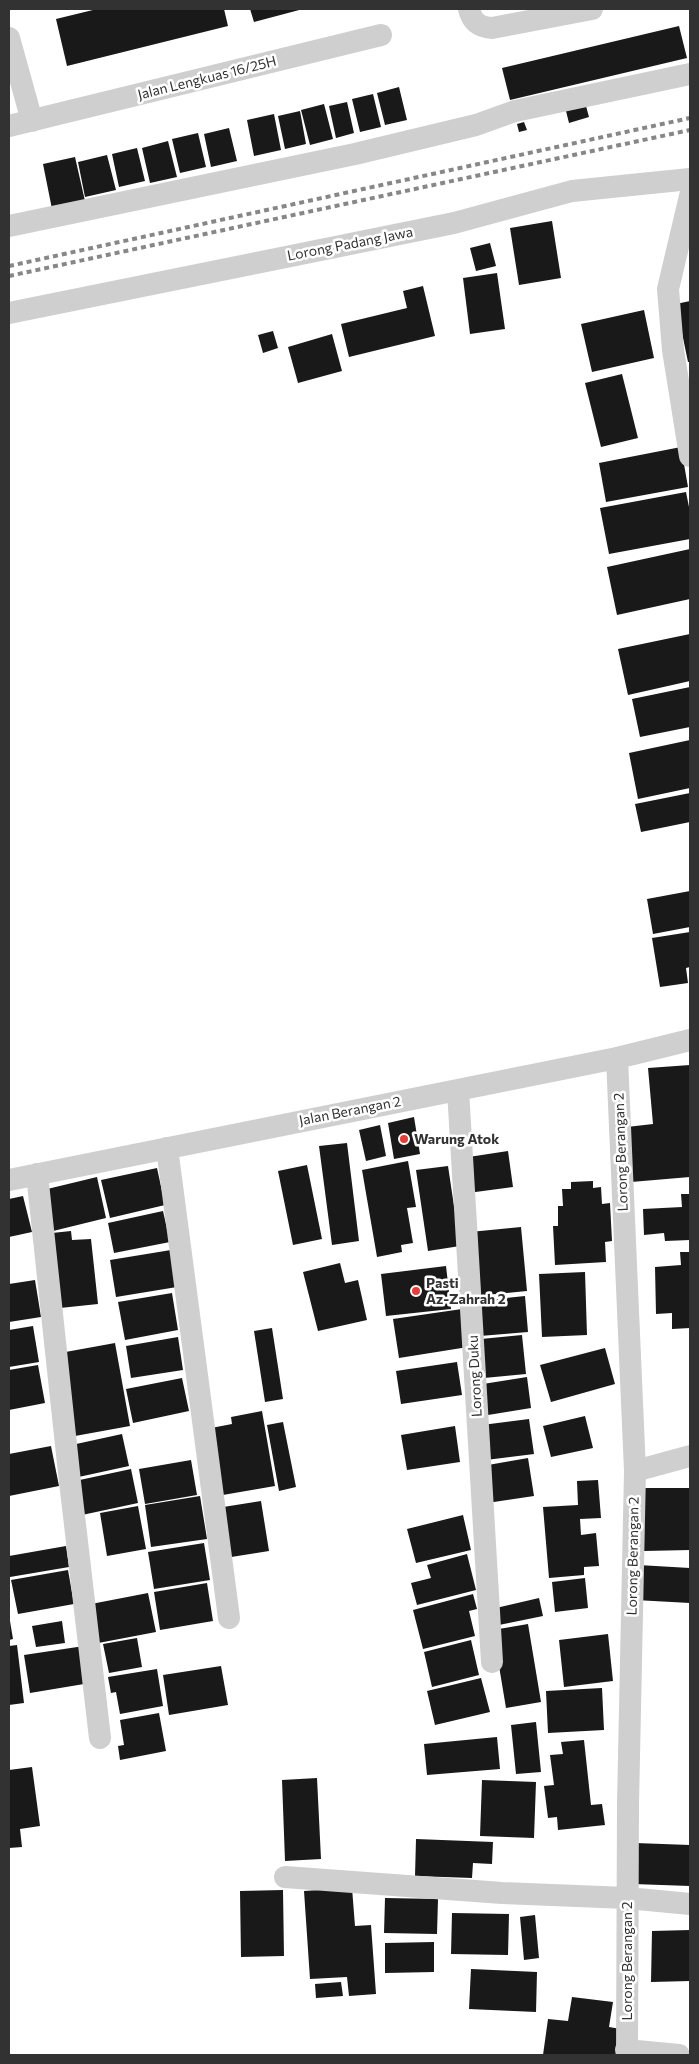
<!DOCTYPE html>
<style>
body{margin:0}
#map{position:relative;width:699px;height:2064px;overflow:hidden;background:#fff;font-family:Commissioner,sans-serif}
canvas{display:block}
.frame{position:absolute;inset:0;border:10px solid #323232;pointer-events:none}
</style>
<div id="map">
<canvas width="699" height="2064"></canvas>
<div class="frame"></div>
</div>
<script>
const g = document.querySelector('canvas').getContext('2d');
g.lineJoin = 'round';
function fill(path, color) { g.fillStyle = color; g.fill(path, 'evenodd'); }
function stroke(path, color, width, dash) { g.strokeStyle = color; g.lineWidth = width; g.lineCap = dash ? 'butt' : 'round'; g.setLineDash(dash || []); g.stroke(path); }
function write(font, color, halo, rows, align = 'center') {
  g.font = font + ' Commissioner,sans-serif'; g.lineWidth = 5; g.setLineDash([]); g.textBaseline = 'middle'; g.strokeStyle = halo; g.fillStyle = color; for (const [text, x, y, turn = 0] of rows) {
    g.save(); g.translate(x, y); g.rotate((+turn || 0) * Math.PI / 180); g.textAlign = isNaN(turn) ? turn : align; if (halo) g.strokeText(text, 0, 0); g.fillText(text, 0, 0); g.restore();
  }
}
const building = new Path2D(`
 M 97,9 L 224,9 L 228,26 L 67,66 L 56,19 Z
 M 250,9 L 303,9 L 254,22 Z
 M 679,26 L 687,58 L 510,100 L 502,68 Z
 M 399,87 L 407,120 L 385,125 L 377,93 Z
 M 373,94 L 381,127 L 360,132 L 352,99 Z
 M 347,102 L 354,133 L 336,138 L 329,106 Z
 M 324,104 L 333,139 L 310,145 L 301,110 Z
 M 586,106 L 589,117 L 569,123 L 566,111 Z
 M 300,111 L 306,144 L 285,149 L 278,116 Z
 M 274,114 L 281,150 L 254,156 L 247,120 Z
 M 524,122 L 527,130 L 519,132 L 517,124 Z
 M 229,128 L 237,161 L 211,167 L 204,134 Z
 M 198,133 L 206,167 L 180,173 L 172,139 Z
 M 168,141 L 177,177 L 150,183 L 142,148 Z
 M 137,148 L 145,181 L 119,187 L 112,154 Z
 M 107,155 L 116,190 L 85,197 L 78,162 Z
 M 75,157 L 85,201 L 52,209 L 43,164 Z
 M 552,221 L 561,278 L 519,285 L 510,228 Z
 M 490,243 L 496,266 L 476,271 L 470,248 Z
 M 497,273 L 505,329 L 470,334 L 463,278 Z
 M 423,286 L 435,336 L 349,357 L 341,324 L 407,308 L 403,291 Z
 M 690,301 L 690,362 L 688,362 L 676,304 Z
 M 644,310 L 654,358 L 592,372 L 581,324 Z
 M 273,331 L 278,348 L 263,353 L 258,335 Z
 M 332,334 L 342,371 L 298,383 L 288,347 Z
 M 622,374 L 638,438 L 601,447 L 585,383 Z
 M 681,447 L 688,487 L 606,502 L 599,463 Z
 M 686,492 L 690,512 L 690,539 L 609,554 L 600,508 Z
 M 690,549 L 690,599 L 617,615 L 607,567 Z
 M 690,634 L 690,681 L 628,695 L 618,649 Z
 M 690,687 L 690,727 L 640,737 L 632,699 Z
 M 690,740 L 690,788 L 638,799 L 629,753 Z
 M 690,793 L 690,822 L 641,832 L 635,804 Z
 M 690,891 L 690,927 L 653,934 L 647,899 Z
 M 690,932 L 690,967 L 686,968 L 688,983 L 660,987 L 652,938 Z
 M 690,1065 L 690,1177 L 631,1182 L 627,1127 L 653,1124 L 648,1068 Z
 M 414,1117 L 420,1154 L 394,1159 L 388,1123 Z
 M 380,1125 L 386,1156 L 366,1161 L 359,1130 Z
 M 347,1143 L 359,1241 L 332,1245 L 319,1146 Z
 M 508,1151 L 513,1187 L 468,1193 L 462,1158 Z
 M 408,1161 L 416,1207 L 407,1208 L 413,1243 L 401,1245 L 402,1252 L 377,1257 L 362,1170 Z
 M 307,1165 L 322,1239 L 293,1245 L 278,1171 Z
 M 448,1166 L 460,1246 L 428,1251 L 416,1170 Z
 M 157,1168 L 165,1205 L 110,1218 L 101,1180 Z
 M 97,1177 L 106,1218 L 49,1232 L 39,1191 Z
 M 593,1181 L 593,1188 L 601,1187 L 602,1204 L 610,1203 L 612,1241 L 605,1242 L 606,1262 L 555,1265 L 553,1226 L 558,1226 L 558,1206 L 563,1206 L 562,1189 L 571,1189 L 571,1182 Z
 M 681,1194 L 690,1194 L 690,1240 L 665,1241 L 664,1233 L 644,1235 L 643,1209 L 682,1207 Z
 M 23,1196 L 32,1232 L 9,1237 L 9,1199 Z
 M 163,1211 L 170,1242 L 114,1253 L 108,1223 Z
 M 521,1227 L 527,1291 L 476,1296 L 470,1232 Z
 M 71,1231 L 72,1240 L 91,1239 L 98,1304 L 60,1308 L 52,1233 Z
 M 171,1250 L 177,1287 L 116,1297 L 110,1260 Z
 M 680,1252 L 690,1252 L 690,1328 L 672,1329 L 672,1313 L 656,1314 L 655,1267 L 681,1265 Z
 M 340,1263 L 345,1283 L 358,1280 L 367,1320 L 318,1331 L 303,1272 Z
 M 446,1266 L 451,1309 L 386,1316 L 381,1274 Z
 M 585,1272 L 587,1335 L 542,1337 L 539,1274 Z
 M 35,1280 L 41,1317 L 9,1322 L 9,1284 Z
 M 172,1293 L 178,1330 L 125,1340 L 118,1302 Z
 M 525,1296 L 528,1332 L 480,1336 L 477,1301 Z
 M 462,1309 L 468,1347 L 399,1358 L 393,1319 Z
 M 33,1326 L 39,1362 L 9,1367 L 9,1330 Z
 M 272,1328 L 283,1399 L 265,1402 L 254,1331 Z
 M 522,1335 L 526,1374 L 484,1378 L 481,1339 Z
 M 178,1337 L 183,1370 L 131,1378 L 126,1346 Z
 M 115,1343 L 130,1426 L 75,1436 L 60,1353 Z
 M 605,1348 L 615,1384 L 551,1402 L 540,1365 Z
 M 457,1362 L 462,1395 L 401,1404 L 396,1371 Z
 M 38,1365 L 45,1403 L 9,1410 L 9,1370 Z
 M 527,1377 L 531,1408 L 488,1415 L 483,1384 Z
 M 182,1378 L 189,1411 L 133,1423 L 126,1389 Z
 M 262,1411 L 275,1486 L 217,1496 L 206,1429 L 232,1424 L 231,1417 Z
 M 585,1416 L 593,1448 L 551,1457 L 543,1426 Z
 M 529,1419 L 534,1454 L 486,1460 L 482,1425 Z
 M 283,1422 L 296,1487 L 279,1491 L 267,1425 Z
 M 455,1426 L 460,1462 L 407,1470 L 401,1435 Z
 M 122,1434 L 129,1466 L 74,1478 L 67,1446 Z
 M 51,1446 L 59,1486 L 9,1496 L 9,1454 Z
 M 528,1458 L 534,1496 L 487,1503 L 488,1465 Z
 M 191,1460 L 197,1495 L 145,1504 L 139,1469 Z
 M 131,1469 L 138,1503 L 82,1515 L 75,1481 Z
 M 598,1480 L 601,1518 L 580,1519 L 581,1535 L 596,1533 L 599,1566 L 584,1567 L 584,1575 L 549,1578 L 543,1507 L 578,1505 L 577,1481 Z
 M 643,1488 L 690,1488 L 690,1550 L 644,1551 Z
 M 200,1496 L 207,1539 L 151,1547 L 145,1505 Z
 M 261,1501 L 269,1551 L 225,1558 L 217,1508 Z
 M 138,1506 L 146,1549 L 107,1556 L 100,1513 Z
 M 463,1515 L 471,1550 L 416,1563 L 407,1529 Z
 M 204,1543 L 210,1580 L 154,1589 L 148,1552 Z
 M 66,1546 L 69,1567 L 10,1577 L 9,1556 Z
 M 467,1554 L 476,1590 L 417,1605 L 411,1583 L 431,1578 L 427,1565 Z
 M 638,1565 L 690,1568 L 690,1603 L 635,1600 Z
 M 68,1570 L 74,1604 L 18,1614 L 11,1580 Z
 M 585,1578 L 588,1608 L 555,1612 L 552,1582 Z
 M 207,1583 L 213,1621 L 160,1630 L 154,1592 Z
 M 148,1593 L 156,1632 L 93,1644 L 86,1605 Z
 M 473,1594 L 477,1609 L 469,1611 L 475,1636 L 423,1649 L 413,1610 Z
 M 539,1598 L 543,1616 L 499,1625 L 496,1608 Z
 M 9,1615 L 13,1639 L 9,1640 Z
 M 62,1621 L 65,1643 L 36,1647 L 32,1626 Z
 M 528,1624 L 541,1702 L 506,1708 L 493,1630 Z
 M 608,1634 L 613,1681 L 564,1687 L 559,1640 Z
 M 137,1638 L 142,1667 L 109,1673 L 103,1644 Z
 M 471,1640 L 479,1675 L 432,1687 L 424,1652 Z
 M 17,1645 L 24,1703 L 9,1705 L 9,1646 Z
 M 84,1646 L 90,1683 L 30,1693 L 24,1655 Z
 M 221,1666 L 228,1705 L 169,1715 L 163,1675 Z
 M 157,1669 L 163,1706 L 120,1714 L 116,1692 L 111,1693 L 108,1677 Z
 M 481,1678 L 490,1712 L 435,1725 L 427,1691 Z
 M 602,1688 L 604,1730 L 548,1733 L 546,1691 Z
 M 159,1713 L 166,1751 L 120,1760 L 118,1746 L 124,1745 L 120,1720 Z
 M 536,1722 L 541,1772 L 516,1774 L 511,1725 Z
 M 497,1737 L 500,1769 L 427,1775 L 424,1744 Z
 M 584,1740 L 591,1805 L 602,1804 L 605,1825 L 558,1830 L 557,1817 L 548,1818 L 544,1786 L 554,1785 L 550,1755 L 563,1754 L 561,1742 Z
 M 32,1767 L 40,1826 L 20,1829 L 22,1847 L 9,1848 L 9,1770 Z
 M 317,1778 L 321,1859 L 285,1861 L 282,1780 Z
 M 482,1780 L 536,1782 L 534,1838 L 480,1836 Z
 M 416,1839 L 493,1842 L 492,1864 L 473,1863 L 472,1878 L 415,1876 Z
 M 635,1843 L 690,1845 L 690,1886 L 633,1884 Z
 M 352,1888 L 355,1926 L 371,1925 L 376,1994 L 349,1996 L 347,1977 L 310,1979 L 304,1891 Z
 M 283,1890 L 284,1956 L 241,1957 L 240,1891 Z
 M 385,1898 L 438,1899 L 437,1934 L 384,1933 Z
 M 452,1913 L 509,1914 L 508,1955 L 451,1954 Z
 M 535,1915 L 539,1958 L 524,1960 L 520,1917 Z
 M 690,1930 L 690,1981 L 651,1982 L 652,1931 Z
 M 434,1942 L 434,1972 L 385,1973 L 385,1943 Z
 M 471,1969 L 537,1972 L 536,2012 L 469,2009 Z
 M 341,1982 L 343,1996 L 316,1998 L 315,1984 Z
 M 572,1997 L 613,2002 L 609,2027 L 621,2029 L 617,2055 L 543,2055 L 548,2019 L 568,2021 Z`);
const minor = new Path2D(`
 M 469,9 C 472,22 479,27 492,28 L 592,9
 M 9,38 L 32,121
 M 9,126 L 381,35
 M 690,196 L 668,289 L 673,350 L 690,456
 M 9,226 L 355,154 L 476,125 L 515,111 L 690,74
 M 9,313 L 454,223 L 572,191 L 690,179
 M 617,1058 L 635,1471 L 628,1804 L 627,2055
 M 458,1090 L 492,1662
 M 167,1148 L 229,1618
 M 37,1174 L 70,1482 L 100,1738
 M 9,1180 L 617,1058 L 690,1040
 M 635,1471 L 690,1456
 M 285,1877 L 502,1893 L 627,1898 L 690,1904
 M 626,2050 L 679,2055`);
const rail = new Path2D(`
 M 9,266 L 690,118
 M 9,276 L 690,130`);
const markers = [
 [404,1139,5,"#e33e39"],
 [416,1291,5,"#e33e39"]
];
const streetNames = [
 ["Jalan Lengkuas 16/25H",207,78,-14],
 ["Lorong Padang Jawa",350,244,-11],
 ["Jalan Berangan 2",350,1111,-11],
 ["Lorong Berangan 2",621,1152,-92],
 ["Lorong Duku",475,1376,-93],
 ["Lorong Berangan 2",633,1556,-89],
 ["Lorong Berangan 2",627,1961,-90]
];
const poiNames = [
 ["Warung Atok",414,1139],
 ["Pasti",426,1283],
 ["Az-Zahrah 2",426,1299]
];
fill(building, '#191919');
stroke(minor, '#cfcfcf', 22);
stroke(rail, '#878787', 4, [5, 4]);
for (const [x, y, r, color] of markers) { const dot = new Path2D(); dot.arc(x, y, r, 0, 2 * Math.PI); g.fillStyle = color; g.fill(dot); stroke(dot, '#fff', 2); }
write('14px', '#323232', '#fff', streetNames);
write('bold 14px', '#323232', '#fff', poiNames, 'left');
</script>
